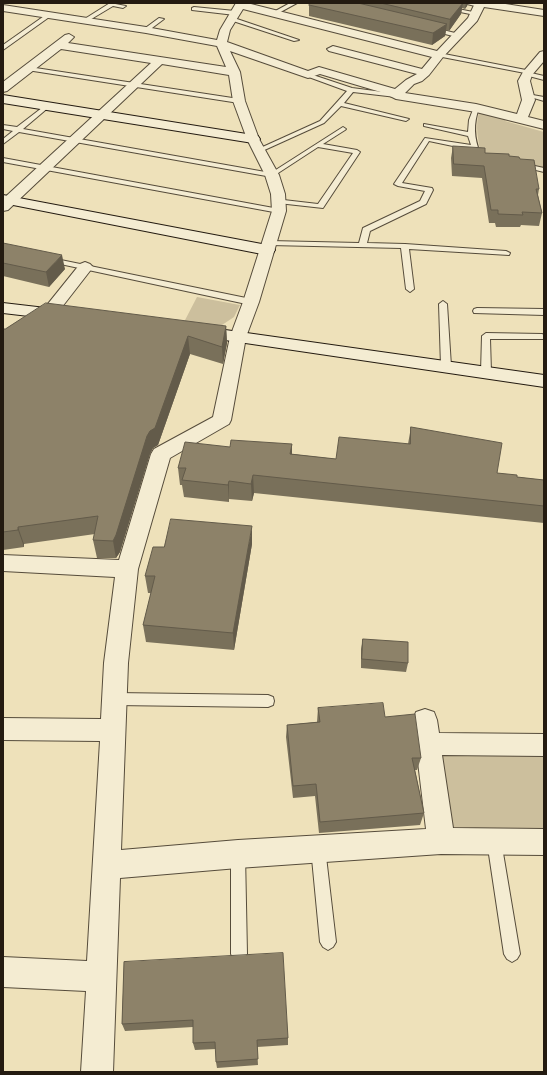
<!DOCTYPE html>
<style>
body{margin:0}
#map{position:relative;width:547px;height:1075px;overflow:hidden;background:#eee1ba;font-family:"IM FELL Double Pica",serif}
canvas{display:block}
.frame{position:absolute;inset:0;border:4px solid #241b11;pointer-events:none}
</style>
<div id="map">
<canvas width="547" height="1075"></canvas>
<div class="frame"></div>
</div>
<script>
const g = document.querySelector('canvas').getContext('2d');
g.lineJoin = 'round';
function fill(path, color) { g.fillStyle = color; g.fill(path, 'evenodd'); }
function stroke(path, color, width, dash) { g.strokeStyle = color; g.lineWidth = width; g.lineCap = dash ? 'butt' : 'round'; g.setLineDash(dash || []); g.stroke(path); }
const green = new Path2D(`
 M 479,112 L 508,117 L 505,121 L 544,132 L 544,170 L 481,154 C 478,139 475,127 479,112 Z
 M 197,297 L 240,305 L 234,317 L 219,327 L 183,324 Z
 M 451,750 L 544,754 L 544,833 L 455,830 L 445,819 L 437,759 Z`);
const lane = new Path2D(`
 M 110,3 L 126,6 L 123,8 L 113,6 L 88,21 L 83,20 Z
 M 290,3 L 297,3 L 275,15 L 270,14 Z
 M 416,3 L 428,3 L 478,13 L 475,15 Z
 M 463,3 L 476,3 L 482,5 L 479,7 Z
 M 194,7 L 235,11 L 238,13 L 235,15 L 192,10 L 192,8 Z
 M 47,14 L 52,15 L 3,50 L 3,45 Z
 M 159,18 L 164,19 L 148,31 L 144,31 L 144,29 Z
 M 230,18 L 234,18 L 299,40 L 294,41 L 230,20 Z
 M 431,27 L 459,34 L 460,35 L 457,37 L 429,30 L 428,29 Z
 M 439,53 L 531,71 L 531,73 L 544,76 L 544,80 L 525,75 L 525,73 L 437,56 L 437,54 Z
 M 29,67 L 239,99 L 242,101 L 239,103 L 27,70 L 26,69 Z
 M 306,74 L 310,74 L 352,88 L 398,94 L 399,95 L 396,97 L 353,92 L 344,103 L 409,119 L 406,121 L 341,106 L 324,123 L 260,152 L 256,152 L 256,150 L 320,121 L 347,91 L 306,76 Z
 M 527,94 L 544,97 L 544,101 L 527,96 Z
 M 47,104 L 50,106 L 49,107 L 23,129 L 271,173 L 343,127 L 346,129 L 345,130 L 323,144 L 357,150 L 360,152 L 323,208 L 278,203 L 275,203 L 275,199 L 318,204 L 353,153 L 318,147 L 272,177 L 19,132 L 3,144 L 3,139 L 13,131 L 3,129 L 3,125 L 17,127 Z
 M 476,106 L 479,108 C 473,124 474,138 480,153 L 479,154 L 475,154 L 472,150 L 429,141 L 402,183 L 432,188 L 433,190 L 426,204 L 370,231 L 367,243 L 405,244 L 506,251 L 510,253 L 509,255 L 409,249 L 414,289 L 410,292 L 406,289 L 401,248 L 270,245 L 266,243 L 270,241 L 359,243 L 363,228 L 420,201 L 425,191 L 398,186 L 394,184 L 425,138 L 471,145 L 468,136 L 424,126 L 424,124 L 468,132 L 469,120 L 474,107 Z
 M 3,158 L 279,209 L 283,211 L 279,213 L 3,162 Z
 M 521,163 L 544,168 L 544,172 L 519,166 L 517,165 Z
 M 48,258 L 51,258 L 251,299 L 255,302 L 251,305 L 51,262 L 48,262 Z
 M 443,301 L 447,304 L 451,366 L 446,369 L 441,366 L 439,304 Z
 M 477,308 L 544,309 L 544,315 L 474,313 L 473,311 L 474,309 Z
 M 486,333 L 542,334 L 544,335 L 544,339 L 490,339 L 491,372 L 486,375 L 481,372 L 482,336 Z
 M 115,693 L 268,695 L 273,697 L 274,701 L 273,705 L 268,707 L 115,705 L 110,703 L 109,699 L 110,695 Z
 M 494,834 L 499,836 L 501,841 L 520,954 L 517,959 L 512,962 L 507,959 L 504,954 L 487,841 L 489,836 Z
 M 318,841 L 323,843 L 325,848 L 336,942 L 333,947 L 328,950 L 323,947 L 320,942 L 311,848 L 313,843 Z
 M 238,847 L 243,849 L 245,854 L 247,954 L 244,959 L 239,962 L 234,959 L 231,954 L 231,854 L 233,849 Z`);
const street = new Path2D(`
 M 236,3 L 247,3 L 437,51 L 468,18 L 475,3 L 499,3 L 544,10 L 544,16 L 484,7 L 477,21 L 443,57 L 429,75 L 422,81 L 414,84 L 405,93 L 476,104 L 517,114 L 522,100 L 518,81 L 523,72 L 540,52 L 544,51 L 544,61 L 532,75 L 530,81 L 535,100 L 528,117 L 544,121 L 544,129 L 476,112 L 396,99 L 384,93 L 320,74 L 308,78 L 230,51 L 240,72 L 245,101 L 259,139 L 279,175 L 285,194 L 286,211 L 259,302 L 246,337 L 231,420 L 229,424 L 170,458 L 138,569 L 128,663 L 121,850 L 238,840 L 426,829 L 413,720 L 416,712 L 425,709 L 434,712 L 437,720 L 439,733 L 544,734 L 544,756 L 442,755 L 453,828 L 544,829 L 544,855 L 441,854 L 238,868 L 120,878 L 113,1072 L 81,1072 L 86,991 L 3,987 L 3,957 L 87,961 L 100,741 L 3,740 L 3,718 L 101,719 L 104,663 L 115,577 L 3,571 L 3,555 L 119,560 L 151,454 L 154,449 L 213,417 L 230,337 L 243,302 L 272,211 L 271,194 L 265,175 L 247,139 L 233,101 L 229,75 L 162,64 L 8,210 L 3,211 L 3,199 L 151,63 L 61,49 L 7,91 L 3,92 L 3,82 L 65,35 L 69,34 L 74,37 L 68,43 L 226,67 L 217,46 L 146,33 L 3,11 L 3,5 L 146,27 L 217,40 L 220,30 ZM 243,9 L 432,57 L 422,69 L 333,46 L 327,49 L 329,51 L 417,74 L 406,80 L 395,89 L 319,67 L 308,71 L 227,42 L 230,30 Z
 M 85,262 L 90,264 L 93,267 L 55,316 L 9,345 L 3,346 L 3,334 L 43,310 L 80,264 Z`);
const secondary = new Path2D(`
 M 3,95 L 253,135 L 258,136 L 260,139 L 258,142 L 253,143 L 3,103 Z
 M 3,195 L 267,245 L 273,247 L 275,250 L 273,253 L 267,255 L 3,203 Z
 M 3,303 L 63,310 L 69,311 L 72,315 L 69,319 L 63,320 L 3,313 Z
 M 197,326 L 544,375 L 544,387 L 191,335 L 188,331 L 191,327 Z`);
const wall = new Path2D(`
 M 311,3 L 468,3 L 467,6 L 465,9 L 462,8 L 461,14 L 449,31 L 446,30 L 445,36 L 432,45 L 309,16 L 309,5 Z
 M 453,146 L 485,153 L 509,156 L 520,159 L 539,189 L 538,195 L 542,213 L 539,226 L 521,225 L 520,227 L 496,227 L 495,223 L 489,223 L 482,178 L 452,176 L 451,158 Z
 M 3,243 L 65,269 L 49,287 L 3,276 Z
 M 226,326 L 227,343 L 223,364 L 190,354 L 158,445 L 153,448 L 150,454 L 120,552 L 116,558 L 97,558 L 93,540 L 95,534 L 24,544 L 24,547 L 3,550 L 3,329 Z
 M 411,427 L 497,473 L 517,477 L 544,480 L 544,523 L 254,493 L 252,501 L 229,499 L 229,502 L 184,497 L 182,485 L 180,485 L 178,468 L 230,447 L 292,444 L 292,454 L 336,459 L 408,444 Z
 M 252,544 L 234,650 L 146,642 L 143,625 L 151,593 L 148,593 L 145,576 L 164,547 Z
 M 363,639 L 408,663 L 406,672 L 361,668 L 361,649 Z
 M 318,708 L 385,717 L 421,758 L 417,770 L 415,770 L 424,813 L 420,825 L 319,833 L 315,796 L 293,798 L 286,737 L 287,725 L 317,722 Z
 M 124,962 L 288,1038 L 288,1045 L 257,1047 L 258,1065 L 217,1068 L 216,1062 L 216,1049 L 195,1050 L 193,1043 L 193,1027 L 125,1031 L 122,1024 Z`);
const shadedWall = new Path2D(`
 M 463,3 L 461,14 L 449,31 L 450,19 Z
 M 466,3 L 468,3 L 467,6 L 465,9 Z
 M 447,24 L 445,36 L 432,45 L 433,33 Z
 M 62,255 L 65,269 L 49,287 L 46,272 Z
 M 226,326 L 227,343 L 223,364 L 222,347 Z
 M 188,336 L 190,354 L 158,445 L 153,448 L 150,454 L 120,552 L 116,558 L 113,541 L 147,436 Z
 M 292,444 L 292,461 L 290,454 Z
 M 253,475 L 254,493 L 252,501 L 251,484 Z
 M 229,481 L 229,502 L 228,485 Z
 M 252,526 L 252,544 L 234,650 L 233,633 Z
 M 18,527 L 24,544 L 24,547 L 18,530 Z`);
const building = new Path2D(`
 M 311,3 L 358,3 L 447,24 L 433,33 L 309,5 Z
 M 381,3 L 463,3 L 450,19 Z
 M 453,146 L 485,148 L 485,153 L 509,154 L 509,156 L 519,157 L 520,159 L 534,160 L 539,189 L 536,189 L 542,213 L 522,212 L 523,215 L 498,214 L 498,210 L 491,210 L 484,166 L 454,164 Z
 M 3,243 L 62,255 L 46,272 L 3,263 Z
 M 46,303 L 226,326 L 222,347 L 188,336 L 155,428 L 150,431 L 147,436 L 116,535 L 113,541 L 93,540 L 98,516 L 18,527 L 18,530 L 3,532 L 3,329 L 5,329 Z
 M 411,427 L 502,443 L 497,473 L 517,475 L 517,477 L 544,480 L 544,506 L 253,475 L 251,484 L 229,481 L 228,485 L 182,480 L 186,468 L 178,468 L 185,442 L 230,447 L 231,440 L 292,444 L 290,454 L 336,459 L 339,437 L 410,444 Z
 M 171,519 L 252,526 L 233,633 L 143,625 L 155,576 L 145,576 L 153,547 L 164,547 Z
 M 363,639 L 408,642 L 408,663 L 362,659 Z
 M 383,703 L 385,717 L 415,714 L 421,758 L 412,758 L 424,813 L 320,822 L 316,784 L 293,786 L 287,725 L 320,722 L 318,708 Z
 M 283,953 L 288,1038 L 257,1040 L 258,1059 L 216,1062 L 215,1042 L 193,1043 L 193,1020 L 122,1024 L 124,962 Z`);
fill(green, '#ccbf9d');
stroke(lane, '#564c3b', 2);
stroke(street, '#564c3b', 2);
stroke(secondary, '#241b11', 2);
fill(lane, '#f4ecd2');
fill(street, '#f4ecd2');
fill(secondary, '#f4ecd2');
fill(wall, '#79705a');
fill(shadedWall, '#635b4a');
fill(building, '#8d8269');
stroke(building, '#635b4a', 1);
</script>
